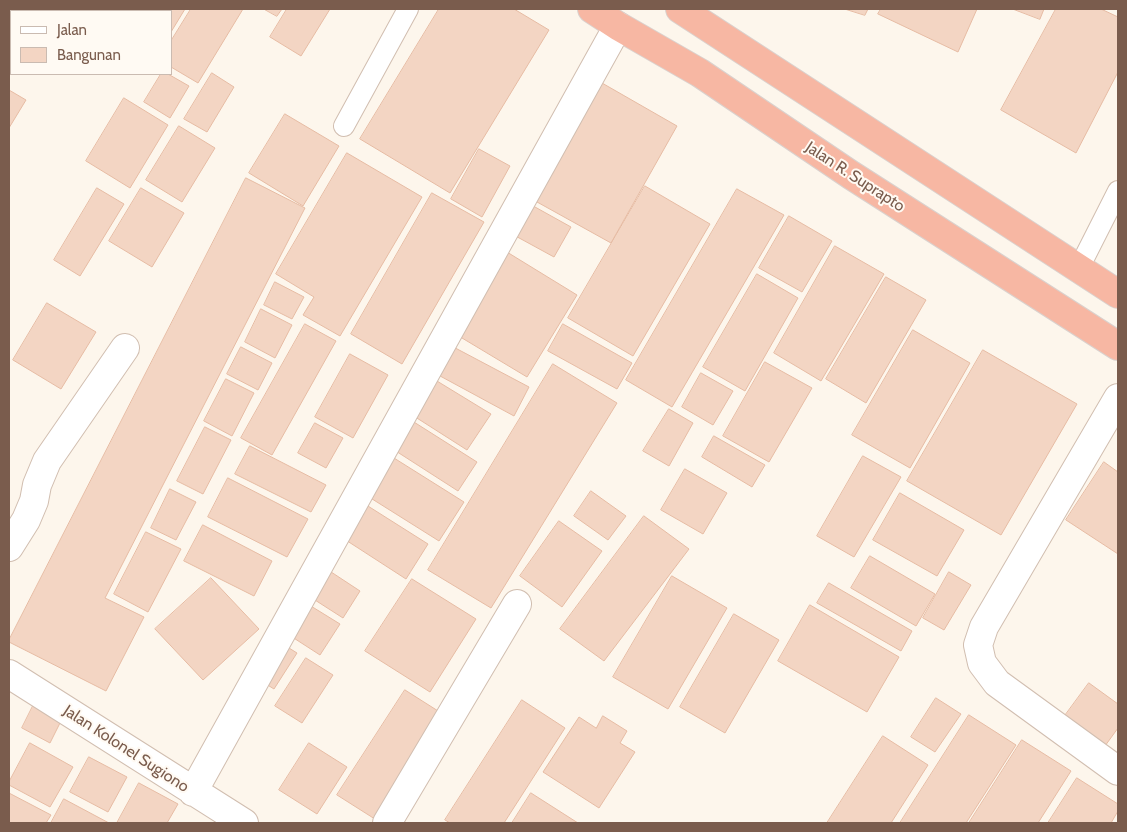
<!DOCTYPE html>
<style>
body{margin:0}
#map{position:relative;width:1127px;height:832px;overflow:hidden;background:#fdf6ec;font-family:Cabin,sans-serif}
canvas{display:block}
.frame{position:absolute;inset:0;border:10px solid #7a5c4d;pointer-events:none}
.legend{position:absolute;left:10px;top:10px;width:162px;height:65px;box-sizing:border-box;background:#fffaf3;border:1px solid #cabbb1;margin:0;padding:6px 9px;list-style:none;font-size:15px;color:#7a5c4d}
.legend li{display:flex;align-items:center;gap:10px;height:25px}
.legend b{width:25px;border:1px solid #cabbb1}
</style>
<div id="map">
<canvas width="1127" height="832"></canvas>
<div class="frame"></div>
<ul class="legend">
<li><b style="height:6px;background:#fff"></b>Jalan</li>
<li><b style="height:14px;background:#f3d5c3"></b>Bangunan</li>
</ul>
</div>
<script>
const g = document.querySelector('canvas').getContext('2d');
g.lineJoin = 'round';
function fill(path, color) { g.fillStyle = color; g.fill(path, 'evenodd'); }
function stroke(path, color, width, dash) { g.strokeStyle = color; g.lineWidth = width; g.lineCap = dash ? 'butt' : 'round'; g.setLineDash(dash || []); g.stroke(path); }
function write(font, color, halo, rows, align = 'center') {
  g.font = font + ' Cabin,sans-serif'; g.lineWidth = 4; g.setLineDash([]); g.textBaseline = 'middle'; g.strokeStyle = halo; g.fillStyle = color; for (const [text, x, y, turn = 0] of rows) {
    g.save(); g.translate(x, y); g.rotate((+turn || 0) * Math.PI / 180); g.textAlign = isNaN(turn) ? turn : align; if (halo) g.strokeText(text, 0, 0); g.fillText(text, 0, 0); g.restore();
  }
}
const building = new Path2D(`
 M 16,9 L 75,9 L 74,11 L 14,11 Z
 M 119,9 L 185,9 L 171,32 L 171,11 L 117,11 Z
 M 191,9 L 243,9 L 198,83 L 171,67 L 171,41 Z
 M 264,9 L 282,9 L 277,16 Z
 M 287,9 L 330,9 L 301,56 L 270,37 Z
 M 439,9 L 514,9 L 549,30 L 450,193 L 360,139 Z
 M 845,9 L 868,9 L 865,15 Z
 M 881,9 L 977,9 L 958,52 L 878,14 Z
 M 1013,9 L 1044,9 L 1040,19 Z
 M 1056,9 L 1101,9 L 1118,17 L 1118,72 L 1076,153 L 1001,110 Z
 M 11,16 L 11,64 L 9,63 L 9,20 Z
 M 212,73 L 234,87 L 207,132 L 184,119 Z
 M 161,74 L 168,74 L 189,86 L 170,118 L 144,102 Z
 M 595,79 L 677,126 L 611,243 L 528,197 Z
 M 9,90 L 26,100 L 9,128 Z
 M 124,98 L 168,125 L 130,188 L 86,161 Z
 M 285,114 L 339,146 L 303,206 L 249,173 Z
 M 179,126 L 215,148 L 182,202 L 146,180 Z
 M 479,149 L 510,166 L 482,217 L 451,199 Z
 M 347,153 L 422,197 L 340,336 L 303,315 L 314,297 L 276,274 Z
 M 246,178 L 305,208 L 105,598 L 144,617 L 106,691 L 9,642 L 9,640 Z
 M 645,186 L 710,224 L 633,356 L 568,318 Z
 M 97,188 L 124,204 L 80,276 L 54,260 Z
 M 141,188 L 184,213 L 152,267 L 109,241 Z
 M 737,189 L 784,215 L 672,407 L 626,380 Z
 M 432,193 L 484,222 L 402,364 L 351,334 Z
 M 526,202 L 571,227 L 554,257 L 510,233 Z
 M 789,216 L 832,241 L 802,292 L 759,268 Z
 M 835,246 L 884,274 L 821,381 L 774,353 Z
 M 502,249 L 577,295 L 527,377 L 452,332 Z
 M 757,274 L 798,298 L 745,391 L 703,367 Z
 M 886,277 L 926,300 L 866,403 L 826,379 Z
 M 275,282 L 304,297 L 292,319 L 264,305 Z
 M 47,303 L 96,332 L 61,389 L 13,360 Z
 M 261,309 L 292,325 L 275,358 L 245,342 Z
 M 305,324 L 336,341 L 272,455 L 241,438 Z
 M 563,324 L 632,363 L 617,389 L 548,351 Z
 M 913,330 L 970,363 L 910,468 L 852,435 Z
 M 444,342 L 529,387 L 514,416 L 429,370 Z
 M 241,347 L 272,363 L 258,390 L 227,374 Z
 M 983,350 L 1077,404 L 1001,535 L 907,481 Z
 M 350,354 L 388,375 L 353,438 L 315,417 Z
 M 765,362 L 812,388 L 769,462 L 723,436 Z
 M 553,364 L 617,403 L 491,608 L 428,570 Z
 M 701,373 L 733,391 L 713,425 L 682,407 Z
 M 432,378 L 491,414 L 467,450 L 409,413 Z
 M 226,379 L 254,393 L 232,436 L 204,421 Z
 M 669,409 L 693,423 L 669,466 L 643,451 Z
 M 406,417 L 477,462 L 458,491 L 388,446 Z
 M 315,423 L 343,438 L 326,468 L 298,453 Z
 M 205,427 L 231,440 L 203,494 L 177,481 Z
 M 714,436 L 765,465 L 752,487 L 702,457 Z
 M 250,446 L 326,485 L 311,512 L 235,474 Z
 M 386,453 L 464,502 L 439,541 L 361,492 Z
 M 863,456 L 901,477 L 854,557 L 817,536 Z
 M 1104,462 L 1118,472 L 1118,554 L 1066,520 Z
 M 685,469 L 727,493 L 703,534 L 661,510 Z
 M 228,478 L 308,519 L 287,557 L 208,517 Z
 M 170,489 L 196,502 L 176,540 L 151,528 Z
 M 591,491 L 626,516 L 608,540 L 574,516 Z
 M 900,493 L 964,530 L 937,576 L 873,540 Z
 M 360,501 L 428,544 L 406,579 L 338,535 Z
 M 644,516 L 689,549 L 604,661 L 560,629 Z
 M 559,521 L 602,551 L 562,607 L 520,576 Z
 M 203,525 L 272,561 L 254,596 L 184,561 Z
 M 146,532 L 181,549 L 148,612 L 114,594 Z
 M 870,556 L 935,594 L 916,626 L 851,588 Z
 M 322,566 L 360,591 L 343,618 L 304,593 Z
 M 949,572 L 971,585 L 944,630 L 923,618 Z
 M 672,576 L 727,608 L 668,709 L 613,677 Z
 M 211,578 L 259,629 L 203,680 L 155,629 Z
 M 412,579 L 476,619 L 430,692 L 365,651 Z
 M 829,583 L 912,631 L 901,651 L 817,603 Z
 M 306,603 L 340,624 L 320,655 L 286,633 Z
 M 810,605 L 899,657 L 867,712 L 778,661 Z
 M 734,614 L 779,640 L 725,733 L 680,707 Z
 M 281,643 L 297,653 L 274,689 L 258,679 Z
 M 306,658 L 333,675 L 302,723 L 275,706 Z
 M 1089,683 L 1118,704 L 1118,728 L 1105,746 L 1064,717 Z
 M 405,690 L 446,716 L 378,821 L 337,795 Z
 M 936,698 L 961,714 L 935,752 L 911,737 Z
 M 522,700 L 565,728 L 504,823 L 450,823 L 445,820 Z
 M 33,706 L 61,721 L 50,743 L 22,728 Z
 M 969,715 L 1016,745 L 966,823 L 900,823 Z
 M 603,716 L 627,731 L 620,743 L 635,752 L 599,808 L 543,772 L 579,717 L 596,728 Z
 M 883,736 L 928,765 L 891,823 L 827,823 Z
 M 1022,740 L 1071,771 L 1038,823 L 969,823 Z
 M 30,743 L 73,767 L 50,807 L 9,785 L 9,782 Z
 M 309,743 L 347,767 L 317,814 L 279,790 Z
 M 89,757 L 127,777 L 108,812 L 70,792 Z
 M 1077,778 L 1118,804 L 1118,811 L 1111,823 L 1048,823 Z
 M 139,783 L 178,804 L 167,823 L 117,823 Z
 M 9,793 L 51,815 L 46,823 L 9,823 Z
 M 531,793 L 578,823 L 512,823 Z
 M 64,799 L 109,823 L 51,823 Z`);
const lane = new Path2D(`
 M 344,126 L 408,9
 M 1079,268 L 1118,191`);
const street = new Path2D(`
 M 1118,398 L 984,627 L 978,645 L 982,663 L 997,683 L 1118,771
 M 9,547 L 26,520 L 34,501 L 37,485 L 47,461 L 125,348
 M 9,674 L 244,823
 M 193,792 L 618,26
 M 387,823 L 517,604`);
const highway = new Path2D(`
 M 592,9 L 618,26 L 700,73 L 851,175 L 1118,346
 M 680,9 L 1118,294`);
const streetNames = [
 ["Jalan R. Suprapto",855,177,33],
 ["Jalan Kolonel Sugiono",126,749,33]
];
fill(building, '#f3d5c3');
stroke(building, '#e6bba3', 1);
stroke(lane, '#d1beb0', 22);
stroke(street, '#d1beb0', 30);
stroke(highway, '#dad1cd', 30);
stroke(lane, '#fff', 20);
stroke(street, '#fff', 28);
stroke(highway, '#f7b7a3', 28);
write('16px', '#7a5c4d', '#fffaf3', streetNames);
</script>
